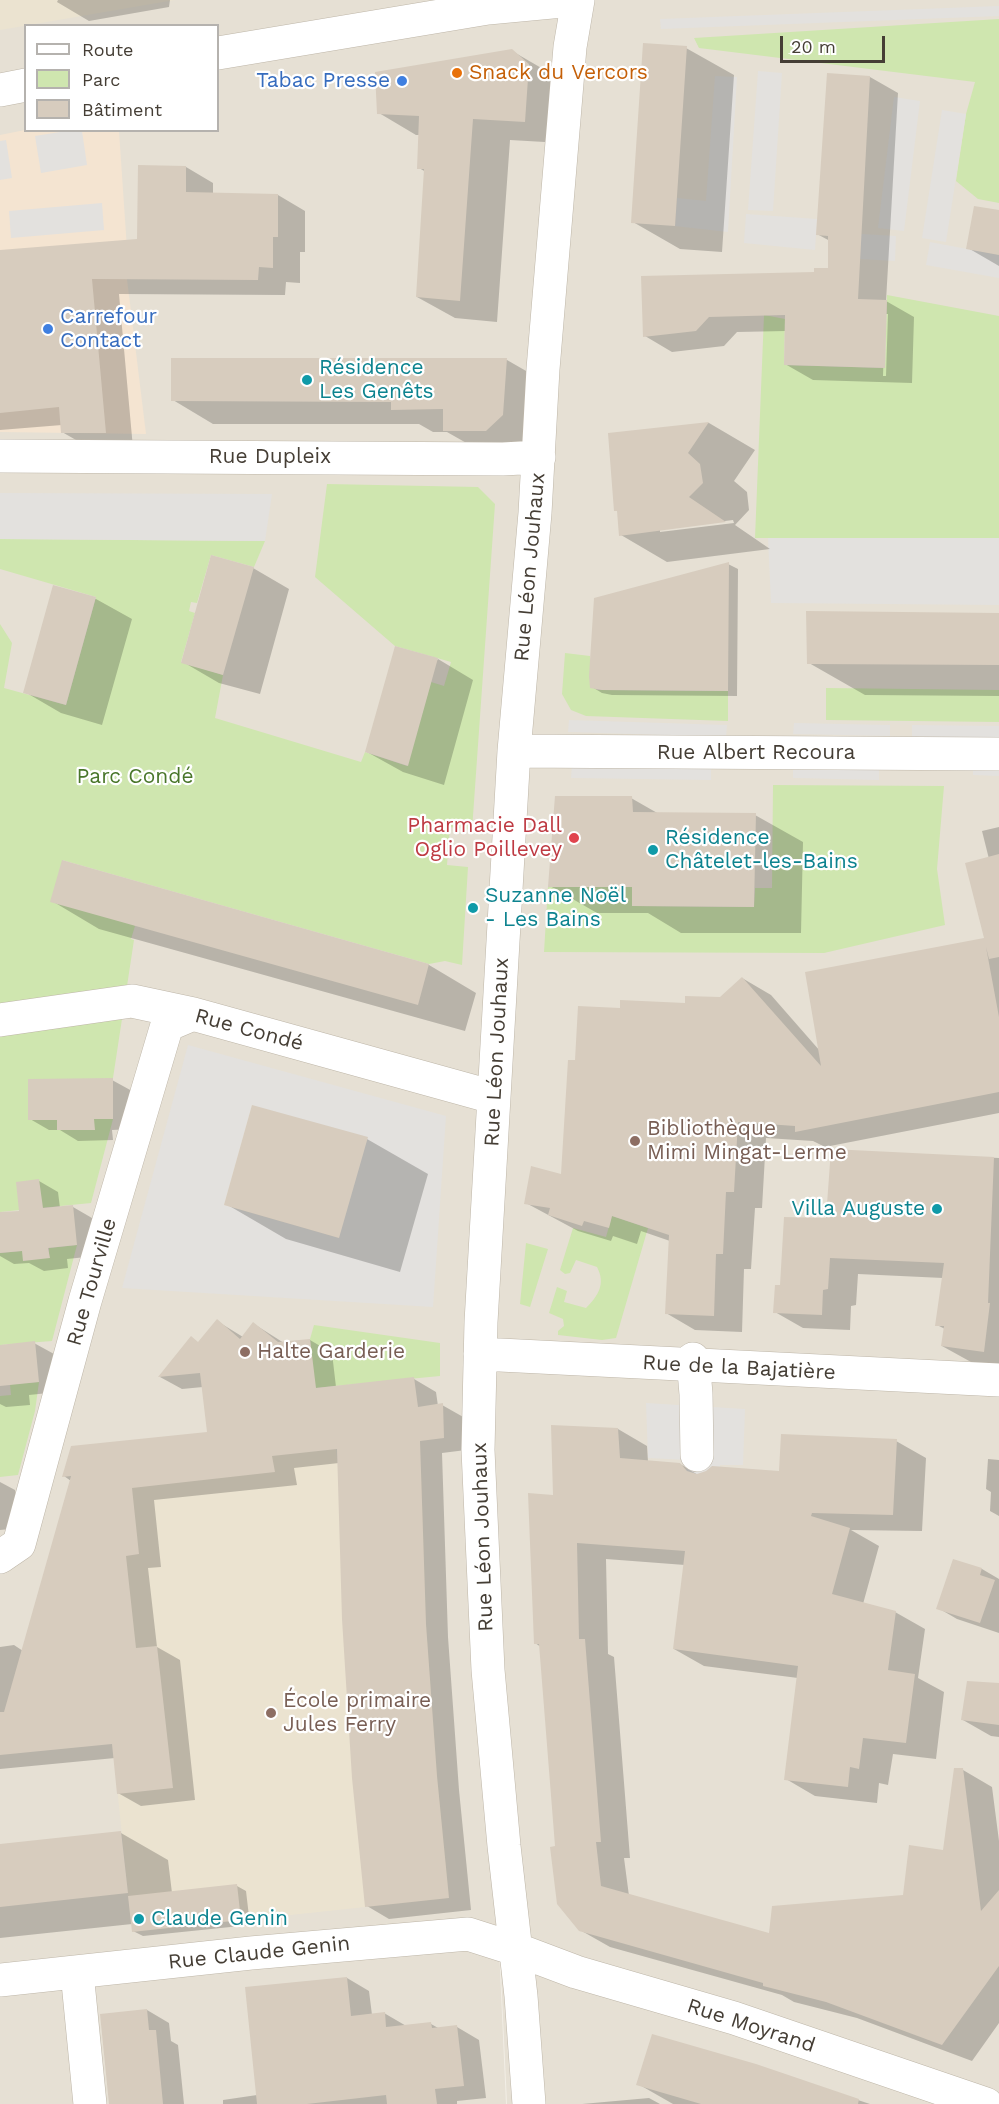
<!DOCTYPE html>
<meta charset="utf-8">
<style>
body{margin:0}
#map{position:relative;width:999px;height:2104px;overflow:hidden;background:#f2eee6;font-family:"Work Sans",sans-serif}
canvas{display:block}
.legend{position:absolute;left:24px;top:24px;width:195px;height:108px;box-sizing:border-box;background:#fff;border:2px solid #b5b2ae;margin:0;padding:8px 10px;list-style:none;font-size:18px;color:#453e35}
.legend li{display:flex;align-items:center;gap:12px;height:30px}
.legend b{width:30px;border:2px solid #b5b2ae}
.scale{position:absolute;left:780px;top:36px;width:105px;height:27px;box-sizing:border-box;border:3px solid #453e35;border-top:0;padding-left:8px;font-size:18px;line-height:21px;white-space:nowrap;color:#453e35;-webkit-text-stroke:4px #fff;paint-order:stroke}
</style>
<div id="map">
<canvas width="999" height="2104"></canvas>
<ul class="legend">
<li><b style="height:8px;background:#fff"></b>Route</li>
<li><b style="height:16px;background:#cfe6af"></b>Parc</li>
<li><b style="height:16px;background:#d7ccbe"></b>Bâtiment</li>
</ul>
<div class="scale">20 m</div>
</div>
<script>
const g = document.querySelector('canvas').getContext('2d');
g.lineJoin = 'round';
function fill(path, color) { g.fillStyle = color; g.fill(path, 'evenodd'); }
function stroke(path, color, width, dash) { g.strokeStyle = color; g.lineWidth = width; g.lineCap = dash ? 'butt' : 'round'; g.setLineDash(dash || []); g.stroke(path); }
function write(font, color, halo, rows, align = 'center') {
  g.font = font + ' "Work Sans",sans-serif'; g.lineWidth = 4.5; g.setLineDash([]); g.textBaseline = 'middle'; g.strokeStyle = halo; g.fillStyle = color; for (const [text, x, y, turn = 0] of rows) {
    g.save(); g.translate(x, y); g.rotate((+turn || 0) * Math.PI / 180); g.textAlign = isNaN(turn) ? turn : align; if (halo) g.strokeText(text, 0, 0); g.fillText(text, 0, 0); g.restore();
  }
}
const residential = new Path2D(`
 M 0,0 L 999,0 L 999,2104 L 507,2104 L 479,1500 L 506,2104 L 0,2104 ZM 26,26 L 218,26 L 218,130 L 26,130 Z`);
const commercial = new Path2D(`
 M 25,130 L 119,131 L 127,249 L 127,279 L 146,434 L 0,432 L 0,135 Z`);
const education = new Path2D(`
 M 0,0 L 175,0 L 0,30 Z
 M 336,1449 L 338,1468 L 421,1466 L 426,1624 L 437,1776 L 449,1898 L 132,1932 L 103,1651 L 101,1473 Z`);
const green = new Path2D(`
 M 999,19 L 999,203 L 978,199 L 956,181 L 966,114 L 975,82 L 699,48 L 694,38 Z
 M 887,295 L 999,316 L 999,538 L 755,538 L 764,315 L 785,319 L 784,365 L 885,368 Z
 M 327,484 L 478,487 L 495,504 L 472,830 L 450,827 L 447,865 L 468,867 L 462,965 L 445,961 L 429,964 L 62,860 L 135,926 L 131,939 L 134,940 L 113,1078 L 57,1120 L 57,1130 L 94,1130 L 94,1119 L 113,1119 L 91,1203 L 0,1212 L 0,624 L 12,643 L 4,688 L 66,705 L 96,597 L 0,569 L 0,539 L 265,541 L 254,567 L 211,555 L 197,603 L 191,602 L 189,611 L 195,613 L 181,662 L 223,675 L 215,718 L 361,762 L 365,752 L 407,766 L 431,682 L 444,686 L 451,662 L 395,646 L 315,577 Z
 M 565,653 L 590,656 L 590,683 L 597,690 L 728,691 L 728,721 L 586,716 L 571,710 L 562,694 Z
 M 826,688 L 999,690 L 999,722 L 826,720 Z
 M 773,785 L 944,786 L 937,869 L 945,925 L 824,953 L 544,952 L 548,887 L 632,887 L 632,906 L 754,907 L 755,888 L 772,888 Z
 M 612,1216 L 648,1228 L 616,1338 L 602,1340 L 558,1335 L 558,1331 L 564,1326 L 563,1319 L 549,1313 L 557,1287 L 567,1291 L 564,1302 L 586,1308 C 598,1296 606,1284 597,1267 L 576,1260 L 570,1273 L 565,1274 L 560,1270 L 573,1228 L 606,1237 Z
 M 526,1243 L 548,1249 L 530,1307 L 520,1304 Z
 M 77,1245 L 52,1341 L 0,1345 L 0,1253 L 22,1251 L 49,1258 L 49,1248 Z
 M 314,1325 L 440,1343 L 440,1376 L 315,1388 L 310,1339 Z
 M 39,1382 L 35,1411 L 18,1475 L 0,1477 L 0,1396 L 11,1395 L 10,1384 Z`);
const parking = new Path2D(`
 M 999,6 L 999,16 L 661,29 L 660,19 Z
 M 758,71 L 782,73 L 773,211 L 748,210 Z
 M 715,76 L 737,77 L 728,232 L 675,226 L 677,198 L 706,201 Z
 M 894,97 L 920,101 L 904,231 L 878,228 Z
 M 942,110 L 966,114 L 946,242 L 922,238 Z
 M 66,131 L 82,131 L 87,165 L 41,173 L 35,136 Z
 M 6,140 L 12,178 L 0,180 L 0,141 Z
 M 102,203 L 104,230 L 11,238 L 9,211 Z
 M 746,214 L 817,219 L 815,250 L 744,243 Z
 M 861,234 L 896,236 L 895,261 L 860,259 Z
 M 930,242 L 999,255 L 999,278 L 926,265 Z
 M 0,493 L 272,494 L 265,541 L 0,539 Z
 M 768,538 L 999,538 L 999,605 L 771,603 Z
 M 569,720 L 727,725 L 726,737 L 568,732 Z
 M 794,723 L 890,725 L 890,736 L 793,734 Z
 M 912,725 L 999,726 L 999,737 L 912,737 Z
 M 572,765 L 711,767 L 711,780 L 571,778 Z
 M 973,765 L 999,766 L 999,776 L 973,775 Z
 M 793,766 L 879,768 L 879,780 L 793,778 Z
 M 188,1045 L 446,1116 L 433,1307 L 122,1288 ZM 252,1105 L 339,1238 L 224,1205 Z
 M 646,1403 L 745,1409 L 743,1465 L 720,1465 L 718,1489 L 685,1486 L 687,1460 L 648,1458 Z`);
const shadow = new Path2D(`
 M 58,0 L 170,0 L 169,7 L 89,21 L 57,2 Z
 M 686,48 L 734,75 L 722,252 L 680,249 L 633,222 Z
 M 512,51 L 550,73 L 566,87 L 562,143 L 510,140 L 497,322 L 455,318 L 417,297 L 426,172 L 419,168 L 420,135 L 416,135 L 379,113 Z
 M 828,75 L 870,77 L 898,93 L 886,301 L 914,317 L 912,383 L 813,380 L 785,364 L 786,331 L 737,332 L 724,346 L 672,352 L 645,336 L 829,269 L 830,241 L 817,234 ZM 885,314 L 888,314 L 886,376 L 883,376 Z
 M 186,167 L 213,183 L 213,194 L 278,195 L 305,211 L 305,252 L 300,252 L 300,283 L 286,282 L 285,295 L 119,294 L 133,448 L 90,448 L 62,432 L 62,425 L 0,430 L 0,252 L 139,240 Z
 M 999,212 L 999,266 L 968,248 Z
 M 507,360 L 547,383 L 543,438 L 484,453 L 447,432 L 433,432 L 419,424 L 213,424 L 173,400 Z
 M 709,423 L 755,450 L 734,481 L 747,492 L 749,510 L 735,525 L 770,549 L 667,562 L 621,535 L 610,434 ZM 733,520 L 734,523 L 660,532 L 660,529 Z
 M 728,564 L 738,569 L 737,696 L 612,695 L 602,693 L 592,687 Z
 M 253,568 L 289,589 L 260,694 L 219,683 L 183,662 Z
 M 54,587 L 96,599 L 132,619 L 102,725 L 61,713 L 25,692 Z
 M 999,614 L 999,696 L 865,695 L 809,663 Z
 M 438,659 L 473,680 L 444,785 L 403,772 L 367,752 Z
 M 631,798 L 659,814 L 755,815 L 803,842 L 801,933 L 681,933 L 648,913 L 597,913 L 550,886 Z
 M 999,827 L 999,1113 L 825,1147 L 813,1141 L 766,1138 L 762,1208 L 755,1208 L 751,1269 L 744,1269 L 742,1332 L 695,1330 L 666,1313 L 670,1241 L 641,1231 L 637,1244 L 613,1236 L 611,1241 L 578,1231 L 526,1203 L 563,1176 L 576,1062 L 622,1010 L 686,1005 L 720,999 L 742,978 L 771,995 L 820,1051 L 986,939 L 989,859 L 982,831 Z
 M 63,862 L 429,965 L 476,993 L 465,1031 L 99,929 L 52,901 Z
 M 112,1080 L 132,1091 L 132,1129 L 112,1130 L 113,1140 L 78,1141 L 60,1130 L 49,1130 L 30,1119 Z
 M 367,1139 L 428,1174 L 400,1272 L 286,1239 L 226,1204 Z
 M 832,1150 L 999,1158 L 999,1366 L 971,1362 L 942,1346 L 945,1329 L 937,1325 L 943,1278 L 858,1274 L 856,1305 L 851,1306 L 850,1330 L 803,1328 L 775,1312 L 781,1286 L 827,1220 Z
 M 39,1181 L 58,1192 L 60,1208 L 73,1207 L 92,1218 L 96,1256 L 67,1259 L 68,1268 L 44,1271 L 29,1263 L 14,1264 L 0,1256 L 0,1214 L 20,1212 Z
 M 217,1321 L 243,1337 L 254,1324 L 284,1343 L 310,1340 L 332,1353 L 336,1387 L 414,1379 L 436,1392 L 438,1406 L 442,1405 L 465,1418 L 466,1450 L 442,1453 L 448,1637 L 459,1790 L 471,1910 L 389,1919 L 367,1906 L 339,1463 L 294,1468 L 297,1485 L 154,1500 L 161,1567 L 148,1568 L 157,1647 L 180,1660 L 195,1800 L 141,1806 L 118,1793 L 115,1758 L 0,1769 L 0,1647 L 14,1645 L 23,1651 L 71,1481 L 64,1476 L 208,1433 L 203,1387 L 182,1389 L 160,1377 L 191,1338 L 199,1343 Z
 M 34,1343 L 54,1354 L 58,1392 L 29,1395 L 30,1405 L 6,1407 L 0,1404 L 0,1346 Z
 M 618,1429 L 647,1446 L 648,1462 L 680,1464 L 698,1475 L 780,1473 L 896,1441 L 926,1458 L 922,1531 L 851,1530 L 879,1546 L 863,1604 L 895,1612 L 925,1629 L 918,1678 L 944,1692 L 936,1759 L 893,1754 L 888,1785 L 879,1783 L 877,1803 L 815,1796 L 786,1779 L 798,1678 L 704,1666 L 674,1649 L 685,1565 L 606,1559 L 608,1654 L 614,1657 L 630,1858 L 624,1858 L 629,1896 L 771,1935 L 904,1896 L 944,1851 L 963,1770 L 992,1787 L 999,1841 L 999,2023 L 972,2061 L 857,2018 L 794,2002 L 782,1995 L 610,1947 L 580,1930 L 556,1847 L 541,1647 L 535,1643 L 554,1496 Z
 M 988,1459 L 999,1460 L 999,1516 L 990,1511 L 991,1492 L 986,1489 Z
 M 0,1482 L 15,1490 L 20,1528 L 0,1530 Z
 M 954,1561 L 982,1569 L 999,1579 L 999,1633 L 957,1619 L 938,1608 Z
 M 999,1685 L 999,1737 L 991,1736 L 963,1720 Z
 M 121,1833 L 168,1860 L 172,1893 L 237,1886 L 246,1891 L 250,1925 L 143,1936 L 133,1931 L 132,1924 L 0,1938 L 0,1846 Z
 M 347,1978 L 369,1991 L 372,2015 L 384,2013 L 408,2027 L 431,2024 L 440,2029 L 457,2027 L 479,2040 L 486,2098 L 457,2101 L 457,2104 L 223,2104 L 223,2100 L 257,2095 Z
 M 147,2010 L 169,2023 L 171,2041 L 178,2045 L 184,2104 L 111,2104 Z
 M 755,2066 L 870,2104 L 673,2104 L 638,2084 Z
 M 649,2098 L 660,2104 L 582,2104 Z`);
const building = new Path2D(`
 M 643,43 L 687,46 L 675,226 L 631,223 Z
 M 512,49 L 529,64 L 525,122 L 473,119 L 460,301 L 416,297 L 424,169 L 417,169 L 419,116 L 377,114 L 375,72 Z
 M 827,73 L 870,76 L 858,299 L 887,300 L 885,368 L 784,365 L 785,315 L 709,317 L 696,331 L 643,337 L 641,276 L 814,272 L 814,268 L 828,268 L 828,236 L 816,235 Z
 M 138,165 L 186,166 L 186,192 L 278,194 L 278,237 L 273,237 L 273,268 L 259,267 L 258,280 L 92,279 L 106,433 L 61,433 L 59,407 L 0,413 L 0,250 L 137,239 Z
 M 974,206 L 999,210 L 999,255 L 966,249 Z
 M 171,358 L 507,358 L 503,415 L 486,431 L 443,431 L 443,409 L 391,410 L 391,402 L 171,401 Z
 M 709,422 L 688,453 L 700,464 L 703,483 L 689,497 L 726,522 L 619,536 L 617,511 L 614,511 L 608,433 Z
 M 211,555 L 254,567 L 223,675 L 181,663 Z
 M 729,562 L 728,691 L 602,690 L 590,688 L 589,676 L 594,598 Z
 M 53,585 L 96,597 L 66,705 L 23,693 Z
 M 806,611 L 999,613 L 999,665 L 807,664 Z
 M 395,646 L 438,658 L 408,766 L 365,752 Z
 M 555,796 L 632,796 L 633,812 L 756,813 L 754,907 L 632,906 L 632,887 L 548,887 Z
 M 999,854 L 999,957 L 989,959 L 986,947 L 999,1017 L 999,1092 L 795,1132 L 795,1126 L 738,1122 L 734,1192 L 726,1192 L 723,1254 L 716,1254 L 714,1316 L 665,1314 L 669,1235 L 612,1216 L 609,1228 L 584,1221 L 582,1226 L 548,1215 L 550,1208 L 524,1204 L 531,1166 L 561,1174 L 568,1060 L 575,1060 L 578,1006 L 620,1008 L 620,1000 L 685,1003 L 685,996 L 720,997 L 742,977 L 821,1066 L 805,972 L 984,938 L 965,863 Z
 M 62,860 L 429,964 L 418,1005 L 50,902 Z
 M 113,1078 L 113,1119 L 94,1119 L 95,1130 L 57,1130 L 57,1120 L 28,1120 L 28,1079 Z
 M 252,1105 L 368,1137 L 339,1238 L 224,1205 Z
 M 831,1149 L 994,1157 L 988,1303 L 990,1303 L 984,1352 L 941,1346 L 944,1326 L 935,1326 L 944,1263 L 830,1258 L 828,1289 L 823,1290 L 822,1315 L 773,1313 L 775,1285 L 780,1285 L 784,1217 L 826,1218 Z
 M 39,1179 L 43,1208 L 73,1205 L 77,1245 L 48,1248 L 50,1258 L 23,1261 L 22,1251 L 0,1253 L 0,1212 L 19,1211 L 16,1182 Z
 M 217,1319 L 240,1339 L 253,1322 L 278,1342 L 310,1339 L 316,1388 L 414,1377 L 418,1407 L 443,1403 L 444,1438 L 420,1441 L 426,1624 L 437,1776 L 449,1898 L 365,1907 L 352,1778 L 342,1619 L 337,1449 L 272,1456 L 275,1472 L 132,1488 L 139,1554 L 126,1556 L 136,1648 L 157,1646 L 173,1788 L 117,1794 L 112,1744 L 0,1755 L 0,1712 L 4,1712 L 71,1476 L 62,1477 L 71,1446 L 207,1432 L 200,1373 L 158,1377 L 191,1336 L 198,1342 Z
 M 35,1341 L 39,1382 L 0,1386 L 0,1345 Z
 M 551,1425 L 618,1428 L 620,1458 L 680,1463 L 687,1471 L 697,1474 L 706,1471 L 712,1466 L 779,1471 L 781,1434 L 897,1439 L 893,1515 L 812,1513 L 811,1516 L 850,1528 L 832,1594 L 896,1611 L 888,1670 L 915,1674 L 906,1743 L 863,1738 L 859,1769 L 850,1767 L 848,1787 L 784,1780 L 798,1666 L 673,1649 L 685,1551 L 577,1543 L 579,1639 L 585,1639 L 601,1842 L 596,1842 L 601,1886 L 769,1933 L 772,1906 L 903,1895 L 909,1845 L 943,1850 L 954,1768 L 963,1768 L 981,1911 L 999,1890 L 999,1966 L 942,2045 L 826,2002 L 763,1986 L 763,1983 L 579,1931 L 557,1904 L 550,1847 L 555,1846 L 539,1644 L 534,1644 L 528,1493 L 553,1495 Z
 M 953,1559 L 982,1568 L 980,1575 L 995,1580 L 980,1623 L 936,1609 Z
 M 967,1681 L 999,1683 L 999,1725 L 961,1720 Z
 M 121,1831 L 128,1893 L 0,1907 L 0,1844 Z
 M 237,1884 L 241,1920 L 132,1932 L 128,1896 Z
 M 347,1977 L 351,2016 L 385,2012 L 386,2027 L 431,2022 L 432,2028 L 457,2025 L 464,2086 L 435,2089 L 437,2104 L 387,2104 L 386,2095 L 307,2104 L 257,2104 L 245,1987 Z
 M 147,2009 L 149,2030 L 156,2030 L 163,2104 L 109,2104 L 100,2014 Z
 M 652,2034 L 756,2064 L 859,2099 L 858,2104 L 701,2104 L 636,2085 Z`);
const minor = new Path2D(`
 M 218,53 L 488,8 L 573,0
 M 0,90 L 26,85
 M 0,456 L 503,459 L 539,457
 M 514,751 L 999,754
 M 0,1020 L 132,1001 L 193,1014 L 493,1097
 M 480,1354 L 999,1380
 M 693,1359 L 696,1394 L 697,1455
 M 0,1557 L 19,1544 L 85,1301 L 167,1025 L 193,1014
 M 77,1972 L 90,2104
 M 0,1980 L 251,1953 L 468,1934 L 515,1949 L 576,1972 L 734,2018 L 986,2104
 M 529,2104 L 521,1996 L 504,1846 L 488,1670 L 478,1450 L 481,1322 L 514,751 L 535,513 L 543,369 L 570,47 L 578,0`);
const markers = [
 [457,73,6,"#e8710a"],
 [402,81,6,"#3f7fe0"],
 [48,329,6,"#3f7fe0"],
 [307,380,6,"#0f9aa8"],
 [574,838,6,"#e0444e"],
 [653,850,6,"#0f9aa8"],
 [473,908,6,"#0f9aa8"],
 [635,1141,6,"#8d6e63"],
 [937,1209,6,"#0f9aa8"],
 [245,1352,6,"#8d6e63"],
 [271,1713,6,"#8d6e63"],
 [139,1919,6,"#0f9aa8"]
];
const foodNames = [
 ["Snack du Vercors",469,73]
];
const shopNames = [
 ["Tabac Presse",390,81],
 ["Carrefour",60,317,"left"],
 ["Contact",60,341,"left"]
];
const cultureNames = [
 ["Résidence",319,368],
 ["Les Genêts",319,392],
 ["Résidence",665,838],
 ["Châtelet-les-Bains",665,862],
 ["Suzanne Noël",485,896],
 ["- Les Bains",485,920],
 ["Villa Auguste",925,1209,"right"],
 ["Claude Genin",151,1919]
];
const streetNames = [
 ["Rue Dupleix",270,457],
 ["Rue Léon Jouhaux",530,567,-85],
 ["Rue Albert Recoura",756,753],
 ["Rue Condé",249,1030,15],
 ["Rue Léon Jouhaux",497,1052,-87],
 ["Rue Tourville",92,1282,-74],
 ["Rue de la Bajatière",739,1368,3],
 ["Rue Léon Jouhaux",483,1537,-92],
 ["Rue Claude Genin",259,1953,-6],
 ["Rue Moyrand",751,2026,18]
];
const parkNames = [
 ["Parc Condé",135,777]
];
const healthNames = [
 ["Pharmacie Dall",562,826],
 ["Oglio Poillevey",562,850]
];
const educationNames = [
 ["Bibliothèque",647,1129],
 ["Mimi Mingat-Lerme",647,1153],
 ["Halte Garderie",257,1352],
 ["École primaire",283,1701],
 ["Jules Ferry",283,1725]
];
fill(residential, '#e6e0d4');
fill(commercial, '#f4e4d1');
fill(education, '#ebe3d0');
fill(green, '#cfe6af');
fill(parking, '#e3e1de');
fill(shadow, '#0003');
fill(building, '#d7ccbe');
stroke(minor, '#beb6a8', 34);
stroke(minor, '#fff', 33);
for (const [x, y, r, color] of markers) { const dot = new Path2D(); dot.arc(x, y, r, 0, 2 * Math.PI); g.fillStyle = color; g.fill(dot); stroke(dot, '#fff', 2); }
write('21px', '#c56008', '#fff', foodNames, 'left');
write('21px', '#366cbe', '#fff', shopNames, 'right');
write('21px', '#0d838f', '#fff', cultureNames, 'left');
write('21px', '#453e35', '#fff', streetNames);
write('21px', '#49762a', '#fff', parkNames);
write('21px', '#be3a42', '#fff', healthNames, 'right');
write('21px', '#785e54', '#fff', educationNames, 'left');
</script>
